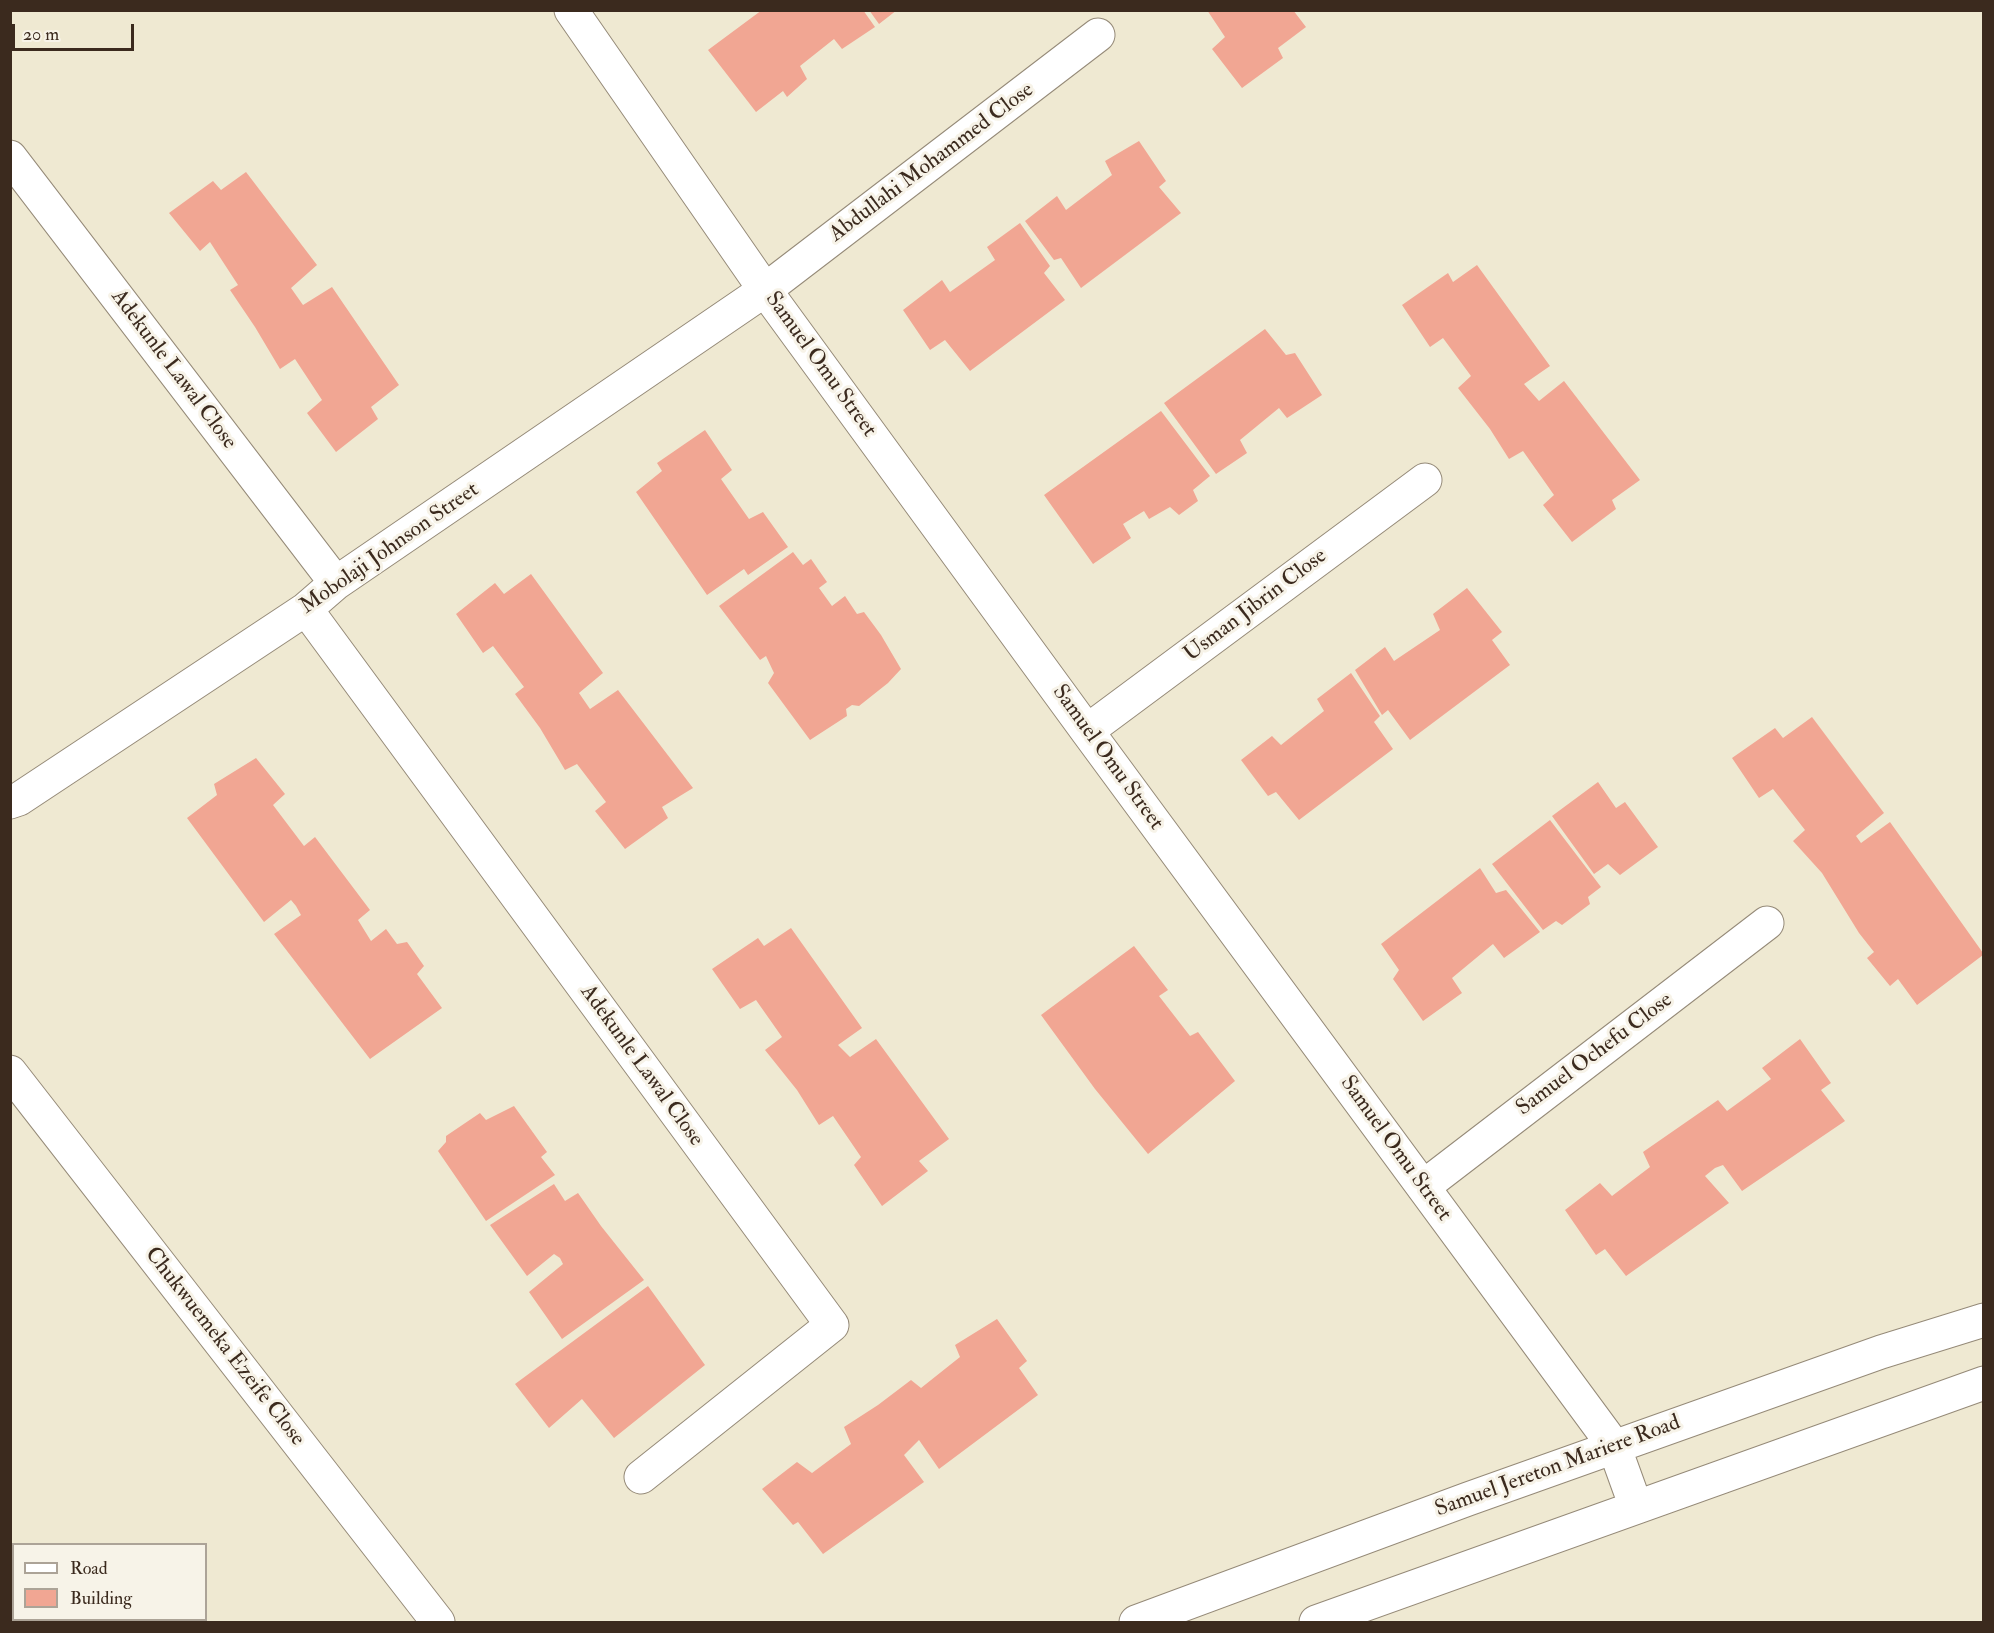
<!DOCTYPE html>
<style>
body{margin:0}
#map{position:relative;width:1994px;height:1633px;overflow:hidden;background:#efe9d2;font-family:"IM FELL Double Pica",serif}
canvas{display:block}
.frame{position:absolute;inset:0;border:12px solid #3b2a1e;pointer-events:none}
.legend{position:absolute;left:12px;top:1543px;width:195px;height:78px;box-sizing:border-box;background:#f7f3e8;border:2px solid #aca397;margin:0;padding:8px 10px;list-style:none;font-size:18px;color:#3b2a1e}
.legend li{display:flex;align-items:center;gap:12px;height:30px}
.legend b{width:30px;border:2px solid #aca397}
.scale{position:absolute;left:12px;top:24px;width:122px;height:27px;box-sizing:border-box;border:3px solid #3b2a1e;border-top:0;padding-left:8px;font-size:18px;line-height:21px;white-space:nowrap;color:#3b2a1e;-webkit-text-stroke:4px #f7f3e8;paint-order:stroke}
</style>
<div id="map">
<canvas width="1994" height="1633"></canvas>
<div class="frame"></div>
<ul class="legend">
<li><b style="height:8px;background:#fff"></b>Road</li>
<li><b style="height:16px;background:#f1a693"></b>Building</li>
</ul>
<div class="scale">20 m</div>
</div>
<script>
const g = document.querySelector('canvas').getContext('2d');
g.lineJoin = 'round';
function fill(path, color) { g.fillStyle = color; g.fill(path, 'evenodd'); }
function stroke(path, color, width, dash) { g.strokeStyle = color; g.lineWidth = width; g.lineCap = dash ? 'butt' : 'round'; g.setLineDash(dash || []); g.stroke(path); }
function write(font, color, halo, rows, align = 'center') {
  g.font = font + ' "IM FELL Double Pica",serif'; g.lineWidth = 6; g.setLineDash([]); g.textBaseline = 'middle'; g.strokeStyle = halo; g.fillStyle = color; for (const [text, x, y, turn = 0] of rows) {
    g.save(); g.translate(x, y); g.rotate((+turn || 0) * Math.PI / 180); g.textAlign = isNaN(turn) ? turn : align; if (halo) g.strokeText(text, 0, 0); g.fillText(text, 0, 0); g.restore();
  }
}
const building = new Path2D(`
 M 762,10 L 863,10 L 875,27 L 842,49 L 834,39 L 800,66 L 807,79 L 787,97 L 783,91 L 756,112 L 708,50 Z
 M 869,10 L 897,10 L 879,24 Z
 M 1207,10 L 1293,10 L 1306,27 L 1278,48 L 1283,58 L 1242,88 L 1212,49 L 1225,37 Z
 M 1139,141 L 1166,181 L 1159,187 L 1181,213 L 1081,288 L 1061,258 L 1054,260 L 1025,221 L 1057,196 L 1066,210 L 1112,175 L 1105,161 Z
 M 246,172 L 317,265 L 291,288 L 303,305 L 332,287 L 399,385 L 371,407 L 378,419 L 336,452 L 307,413 L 322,400 L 295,359 L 280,369 L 255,327 L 230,290 L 238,285 L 210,242 L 200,251 L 169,213 L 213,181 L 221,190 Z
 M 1020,223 L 1050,266 L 1044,273 L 1065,300 L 970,371 L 945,340 L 930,350 L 903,310 L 942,280 L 950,292 L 995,260 L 987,247 Z
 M 1477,265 L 1550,366 L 1524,384 L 1539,401 L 1564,381 L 1640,480 L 1612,500 L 1616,509 L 1572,542 L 1543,505 L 1554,495 L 1523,451 L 1509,459 L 1490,429 L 1458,388 L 1471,376 L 1443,338 L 1430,347 L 1402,305 L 1448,273 L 1453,282 Z
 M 1265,329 L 1286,355 L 1295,353 L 1322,395 L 1287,418 L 1279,408 L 1240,440 L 1247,453 L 1216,474 L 1164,403 Z
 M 1161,411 L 1210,476 L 1193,490 L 1198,501 L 1179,515 L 1170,507 L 1149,519 L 1144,511 L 1123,524 L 1131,538 L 1093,564 L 1044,495 Z
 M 705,430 L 732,470 L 721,479 L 749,519 L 763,512 L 788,547 L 748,575 L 744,569 L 707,595 L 636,492 L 662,471 L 657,463 Z
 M 793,552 L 803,565 L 811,559 L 827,582 L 819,588 L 832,606 L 845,596 L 857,614 L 864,612 L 881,635 L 901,669 L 888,683 L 859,706 L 852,705 L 846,709 L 847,716 L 810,740 L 768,683 L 774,673 L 766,656 L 760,660 L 719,606 Z
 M 531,574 L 603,673 L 579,693 L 590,709 L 618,690 L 693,788 L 662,807 L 668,818 L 625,849 L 595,811 L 606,802 L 577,764 L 565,770 L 540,728 L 515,694 L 524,687 L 493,646 L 483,653 L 456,614 L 495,583 L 504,594 Z
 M 1467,588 L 1502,632 L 1492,640 L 1510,665 L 1410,740 L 1388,710 L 1382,715 L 1355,670 L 1385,647 L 1394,661 L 1440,630 L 1433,614 Z
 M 1351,673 L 1380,716 L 1374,722 L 1393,749 L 1299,820 L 1276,792 L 1268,796 L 1241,760 L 1272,736 L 1281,745 L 1324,711 L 1317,699 Z
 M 1812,717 L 1884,813 L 1856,836 L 1861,843 L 1890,822 L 1983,953 L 1983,955 L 1917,1005 L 1898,979 L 1890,986 L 1867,958 L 1874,952 L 1859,933 L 1822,873 L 1793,841 L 1805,830 L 1773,789 L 1759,798 L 1732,758 L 1775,728 L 1783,738 Z
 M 256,758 L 285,794 L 273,805 L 304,846 L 315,837 L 370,910 L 358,920 L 371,941 L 386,929 L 397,944 L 407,942 L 424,966 L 417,974 L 442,1008 L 370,1059 L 274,934 L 301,915 L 296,906 L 291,900 L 264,922 L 187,818 L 217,795 L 214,784 Z
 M 1598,782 L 1616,808 L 1625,802 L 1658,847 L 1620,875 L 1608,864 L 1594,874 L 1552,816 Z
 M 1550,820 L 1601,887 L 1588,897 L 1590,904 L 1562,925 L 1556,921 L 1543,930 L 1492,864 Z
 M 1480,868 L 1496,893 L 1506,890 L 1540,932 L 1504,958 L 1493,944 L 1452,978 L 1462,993 L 1423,1021 L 1393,979 L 1399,970 L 1381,944 Z
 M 791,928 L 862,1028 L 838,1045 L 850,1057 L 876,1039 L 949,1139 L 919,1161 L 928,1171 L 882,1206 L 854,1165 L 861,1157 L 833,1116 L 819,1125 L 797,1090 L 765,1050 L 782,1037 L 756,1000 L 740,1009 L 712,969 L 758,938 L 764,946 Z
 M 1134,946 L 1168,990 L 1159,996 L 1190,1036 L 1198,1032 L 1235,1081 L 1148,1154 L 1095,1089 L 1041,1015 Z
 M 1800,1039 L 1831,1083 L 1821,1090 L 1845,1121 L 1742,1191 L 1723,1165 L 1715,1168 L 1705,1176 L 1729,1203 L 1626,1276 L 1605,1249 L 1596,1255 L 1565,1210 L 1600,1183 L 1612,1196 L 1650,1167 L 1643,1152 L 1718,1100 L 1727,1111 L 1771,1079 L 1762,1068 Z
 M 514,1106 L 547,1152 L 541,1157 L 555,1175 L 486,1221 L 438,1151 L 446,1142 L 446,1136 L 480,1113 L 486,1120 Z
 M 554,1184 L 565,1201 L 578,1193 L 601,1226 L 644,1280 L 562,1339 L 529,1292 L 563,1264 L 560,1258 L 554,1254 L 527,1276 L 490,1225 Z
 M 648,1286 L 705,1365 L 614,1438 L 582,1399 L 549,1428 L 515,1384 Z
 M 997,1319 L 1027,1361 L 1019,1368 L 1038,1395 L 939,1469 L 919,1440 L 904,1455 L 924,1482 L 823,1554 L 798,1522 L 793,1525 L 762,1489 L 797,1462 L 812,1473 L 851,1444 L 844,1427 L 878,1405 L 911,1380 L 921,1388 L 960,1357 L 955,1345 Z`);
const minor = new Path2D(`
 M 571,10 L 765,290 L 1087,731 L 1614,1446 L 1636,1507
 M 10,157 L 336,583
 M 306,609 L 832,1325 L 641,1477
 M 1087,731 L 1425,480
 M 10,802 L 19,799 L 306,609 L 336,583 L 765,290 L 1098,35
 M 10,1072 L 438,1622
 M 1423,1187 L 1767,923
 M 1136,1622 L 1468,1499 L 1881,1352 L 1984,1320
 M 1316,1622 L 1984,1383`);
const streetNames = [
 ["Abdullahi Mohammed Close",932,163,-37],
 ["Samuel Omu Street",820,365,54],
 ["Adekunle Lawal Close",173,370,53],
 ["Mobolaji Johnson Street",390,549,-35],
 ["Usman Jibrin Close",1256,606,-37],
 ["Samuel Omu Street",1107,758,54],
 ["Samuel Ochefu Close",1595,1055,-37],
 ["Adekunle Lawal Close",641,1066,54],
 ["Samuel Omu Street",1395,1149,54],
 ["Chukwuemeka Ezeife Close",224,1347,52],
 ["Samuel Jereton Mariere Road",1558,1467,-20]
];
fill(building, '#f1a693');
stroke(minor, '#958a78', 35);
stroke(minor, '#fff', 33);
write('22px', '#3b2a1e', '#f7f3e8', streetNames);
</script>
